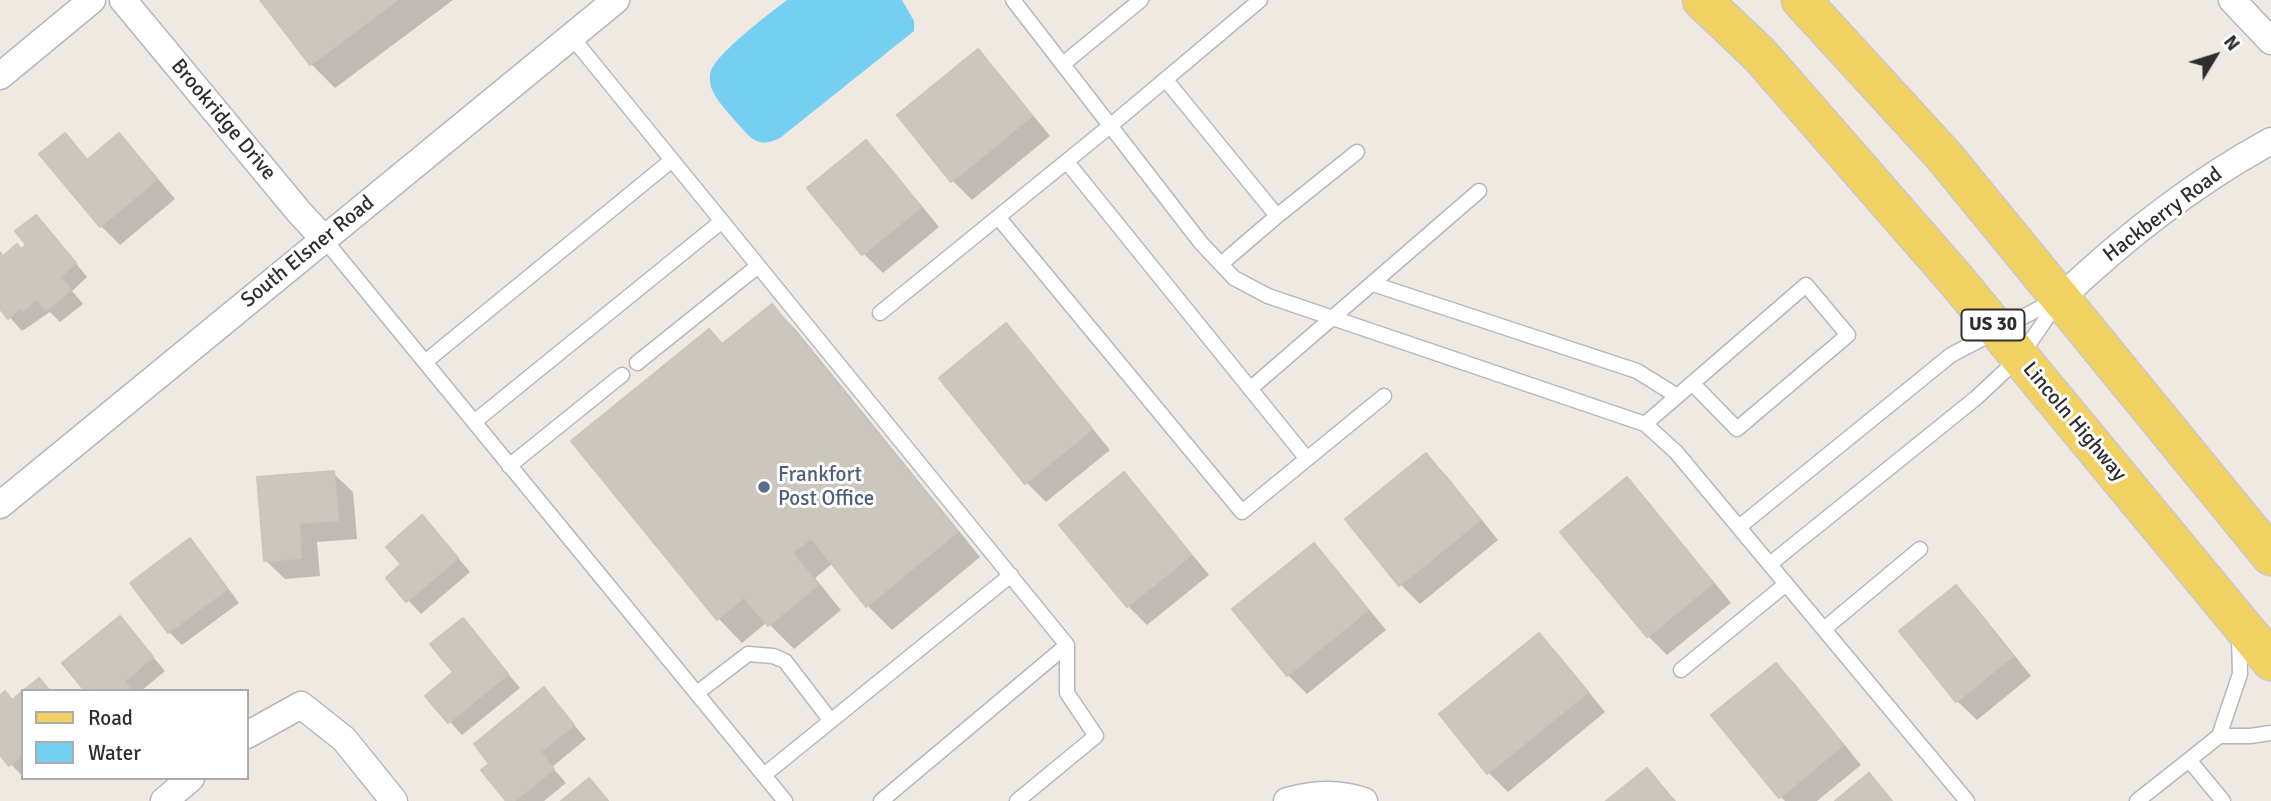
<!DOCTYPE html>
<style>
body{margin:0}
#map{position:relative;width:2271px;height:801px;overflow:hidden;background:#efe9e1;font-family:Signika,sans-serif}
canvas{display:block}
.legend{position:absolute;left:21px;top:689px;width:228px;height:91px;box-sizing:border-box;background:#fff;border:2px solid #ababab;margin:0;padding:9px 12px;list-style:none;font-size:21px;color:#2e2e2e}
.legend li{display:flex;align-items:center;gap:14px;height:35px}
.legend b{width:35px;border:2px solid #ababab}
.north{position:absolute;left:2180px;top:21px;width:70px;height:70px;-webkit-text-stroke:5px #fff;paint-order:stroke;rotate:52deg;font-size:19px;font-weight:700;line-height:28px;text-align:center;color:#2e2e2e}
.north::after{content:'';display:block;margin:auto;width:24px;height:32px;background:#2e2e2e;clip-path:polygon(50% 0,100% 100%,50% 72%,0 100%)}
</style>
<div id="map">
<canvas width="2271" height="801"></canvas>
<ul class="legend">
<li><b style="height:9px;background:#f2d163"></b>Road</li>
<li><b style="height:19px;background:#75cff0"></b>Water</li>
</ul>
<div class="north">N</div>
</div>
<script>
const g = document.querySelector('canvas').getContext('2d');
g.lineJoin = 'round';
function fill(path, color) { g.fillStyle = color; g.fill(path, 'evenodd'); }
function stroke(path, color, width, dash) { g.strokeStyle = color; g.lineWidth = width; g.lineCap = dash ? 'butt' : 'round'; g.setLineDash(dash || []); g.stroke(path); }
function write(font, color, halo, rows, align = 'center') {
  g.font = font + ' Signika,sans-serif'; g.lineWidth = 6; g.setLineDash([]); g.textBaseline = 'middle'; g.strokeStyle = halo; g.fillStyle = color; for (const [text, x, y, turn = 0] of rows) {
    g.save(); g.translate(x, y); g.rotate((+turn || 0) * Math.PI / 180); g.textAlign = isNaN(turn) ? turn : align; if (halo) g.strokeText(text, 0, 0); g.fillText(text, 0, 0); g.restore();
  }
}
const water = new Path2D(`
 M 787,0 L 902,0 L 914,21 L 914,31 L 780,138 C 767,144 759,145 748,135 C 737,122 716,102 711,87 C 710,82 709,76 711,71 C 717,53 770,13 787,0 Z`);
const shadow = new Path2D(`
 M 263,0 L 453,0 L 335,88 L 311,64 Z
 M 978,52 L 997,71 L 1050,136 L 972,200 L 953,181 L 899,115 Z
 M 65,135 L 89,161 L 119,136 L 138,155 L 175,199 L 120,245 L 101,226 Z
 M 866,142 L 885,161 L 939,227 L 883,273 L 864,254 Z
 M 49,230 L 87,277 L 72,291 L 83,304 L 60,322 L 50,312 L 22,331 L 0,306 L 0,253 L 4,257 L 21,251 Z
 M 772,306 L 796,330 L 980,557 L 892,630 L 868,606 L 833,563 L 815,578 L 841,610 L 794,649 L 767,622 L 742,643 L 718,618 L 709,331 L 723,345 Z
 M 1005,326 L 1025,345 L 1110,450 L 1046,502 L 1026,482 Z
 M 1426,455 L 1445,474 L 1498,540 L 1420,604 L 1400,584 Z
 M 333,473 L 353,492 L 357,539 L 317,542 L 320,576 L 285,579 L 265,560 Z
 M 1124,475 L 1143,494 L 1209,575 L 1147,625 L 1128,606 Z
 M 1627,480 L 1646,499 L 1731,603 L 1667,655 L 1648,636 Z
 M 435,531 L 470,572 L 421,614 L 388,578 Z
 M 190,541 L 203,554 L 239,603 L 182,645 L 169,632 Z
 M 1314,546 L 1333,565 L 1386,630 L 1307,694 L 1288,675 L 1235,610 Z
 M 1956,587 L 1975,606 L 2031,676 L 1977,720 L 1957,701 Z
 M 120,618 L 165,671 L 141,691 L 87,691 Z
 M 463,620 L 520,688 L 462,735 L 427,696 L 456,673 Z
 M 1539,635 L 1558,654 L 1605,712 L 1508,792 L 1489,773 Z
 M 1776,665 L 1795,684 L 1861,765 L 1817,801 L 1785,801 L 1780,796 Z
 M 544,690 L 586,739 L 552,767 L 566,783 L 544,801 L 508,801 L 492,764 Z
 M 23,693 L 23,777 L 0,752 L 0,697 L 13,701 Z
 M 1647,770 L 1676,801 L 1609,801 Z`);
const building = new Path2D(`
 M 260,0 L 397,0 L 310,65 Z
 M 978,49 L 1032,116 L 951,182 L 897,115 Z
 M 65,133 L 87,160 L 119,133 L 157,179 L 100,227 L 39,154 Z
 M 866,140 L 921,207 L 862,255 L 807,188 Z
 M 36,215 L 76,263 L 60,277 L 71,290 L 46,310 L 37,299 L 22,311 L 20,308 L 8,319 L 0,309 L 0,252 L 3,256 L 17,244 L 21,249 L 26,245 L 15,231 Z
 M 772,304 L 957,532 L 866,607 L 811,538 L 792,553 L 818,585 L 768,626 L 744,597 L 717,620 L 571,441 L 709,329 L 722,344 Z
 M 1006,323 L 1092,429 L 1025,484 L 939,378 Z
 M 1426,453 L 1480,520 L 1399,586 L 1345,519 Z
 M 334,471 L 338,520 L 299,523 L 301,558 L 264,561 L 257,477 Z
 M 1124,472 L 1191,555 L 1127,607 L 1059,525 Z
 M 1627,477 L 1713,583 L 1647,637 L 1560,532 Z
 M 422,515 L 458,558 L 406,602 L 386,578 L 401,564 L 386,547 Z
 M 190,538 L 227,589 L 168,633 L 130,583 Z
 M 1314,543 L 1368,610 L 1287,676 L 1232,609 Z
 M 1956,585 L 2013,656 L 1956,702 L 1899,631 Z
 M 120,616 L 153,657 L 124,681 L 131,691 L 85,691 L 62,663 Z
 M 463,618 L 508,674 L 448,723 L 425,696 L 453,672 L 430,644 Z
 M 1539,633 L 1588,692 L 1487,774 L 1439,714 Z
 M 1776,663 L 1843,745 L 1779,798 L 1711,715 Z
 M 39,678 L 50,691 L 23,691 Z
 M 544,687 L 574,725 L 540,752 L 554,769 L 514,801 L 506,801 L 481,770 L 489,764 L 474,744 Z
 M 5,691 L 12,700 L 23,691 L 23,754 L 9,766 L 0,755 L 0,695 Z
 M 1647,768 L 1674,801 L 1606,801 Z
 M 1869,773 L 1892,801 L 1835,801 Z
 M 589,778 L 608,801 L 561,801 Z`);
const service = new Path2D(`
 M 1013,0 L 1201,243 L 1234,278 L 1268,296 L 1645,424 L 1676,452 L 1967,801
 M 571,36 L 1067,645 L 1067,693 L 1096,736 L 1017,801
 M 1063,64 L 1141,0
 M 1166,80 L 1277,216
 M 1067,162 L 1307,459
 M 998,217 L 1242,512 L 1384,396
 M 324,239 L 785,801
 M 1221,264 L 1277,216 L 1357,152
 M 1373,284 L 1637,371 L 1677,396
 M 880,313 L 1110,126 L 1260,0
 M 425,362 L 672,160
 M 637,363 L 758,266
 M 1250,389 L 1479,191
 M 474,422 L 722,221
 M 1645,424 L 1806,285 L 1848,335 L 1737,429 L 1692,383
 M 509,466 L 622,375
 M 1739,527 L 1951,355 L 2059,298
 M 1770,564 L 1976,398 L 2020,357 L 2059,300
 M 1824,629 L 1920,549
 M 1681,670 L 1786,584
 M 697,693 L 748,654 L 773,656 L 785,661 L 831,721
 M 2219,736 L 2250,736 L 2271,733
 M 2189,760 L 2219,736 L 2240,674 L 2239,636
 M 764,775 L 1011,575
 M 881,801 L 1067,645
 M 2137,801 L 2189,760 L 2223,801`);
const minor = new Path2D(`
 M 123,0 L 299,212 L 324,239
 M 2232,0 L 2271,41
 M 0,76 L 92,0
 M 2061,298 C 2125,237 2194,183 2271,141
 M 0,505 L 616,0
 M 247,735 L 301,705 L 344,739 L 394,801
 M 164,801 L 191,778
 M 1287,801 C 1314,794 1337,792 1364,801`);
const primary = new Path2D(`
 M 1702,0 L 1760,55 L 1957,281 L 2271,661
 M 1801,0 L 1944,156 L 2271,556`);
const markers = [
 [764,487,7,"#5c6f8a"]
];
const shields = [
 [1993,325,63]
];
const shieldNames = [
 ["US 30",1993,325]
];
const streetNames = [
 ["Brookridge Drive",223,120,50],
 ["Hackberry Road",2163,215,-37],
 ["South Elsner Road",308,252,-39],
 ["Lincoln Highway",2074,422,50]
];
const serviceNames = [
 ["Frankfort",778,475],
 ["Post Office",778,499]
];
fill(water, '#75cff0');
fill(shadow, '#0003');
fill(building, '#cbc7bf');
stroke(building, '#cbc5ba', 2);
stroke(service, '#b4b7c1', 17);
stroke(minor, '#b4b7c1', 29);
stroke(primary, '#c9c9c9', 41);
stroke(service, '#fff', 14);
stroke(minor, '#fff', 26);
stroke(primary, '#f2d163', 38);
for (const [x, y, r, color] of markers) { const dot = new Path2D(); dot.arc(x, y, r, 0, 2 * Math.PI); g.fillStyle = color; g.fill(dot); stroke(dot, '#fff', 2.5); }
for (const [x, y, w] of shields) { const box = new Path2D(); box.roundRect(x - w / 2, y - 15.5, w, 31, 5); g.fillStyle = '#fff'; g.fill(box); stroke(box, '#2e2e2e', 2); }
write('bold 19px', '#2e2e2e', null, shieldNames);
write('21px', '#2e2e2e', '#fff', streetNames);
write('21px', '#4e5e75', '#fff', serviceNames, 'left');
</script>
